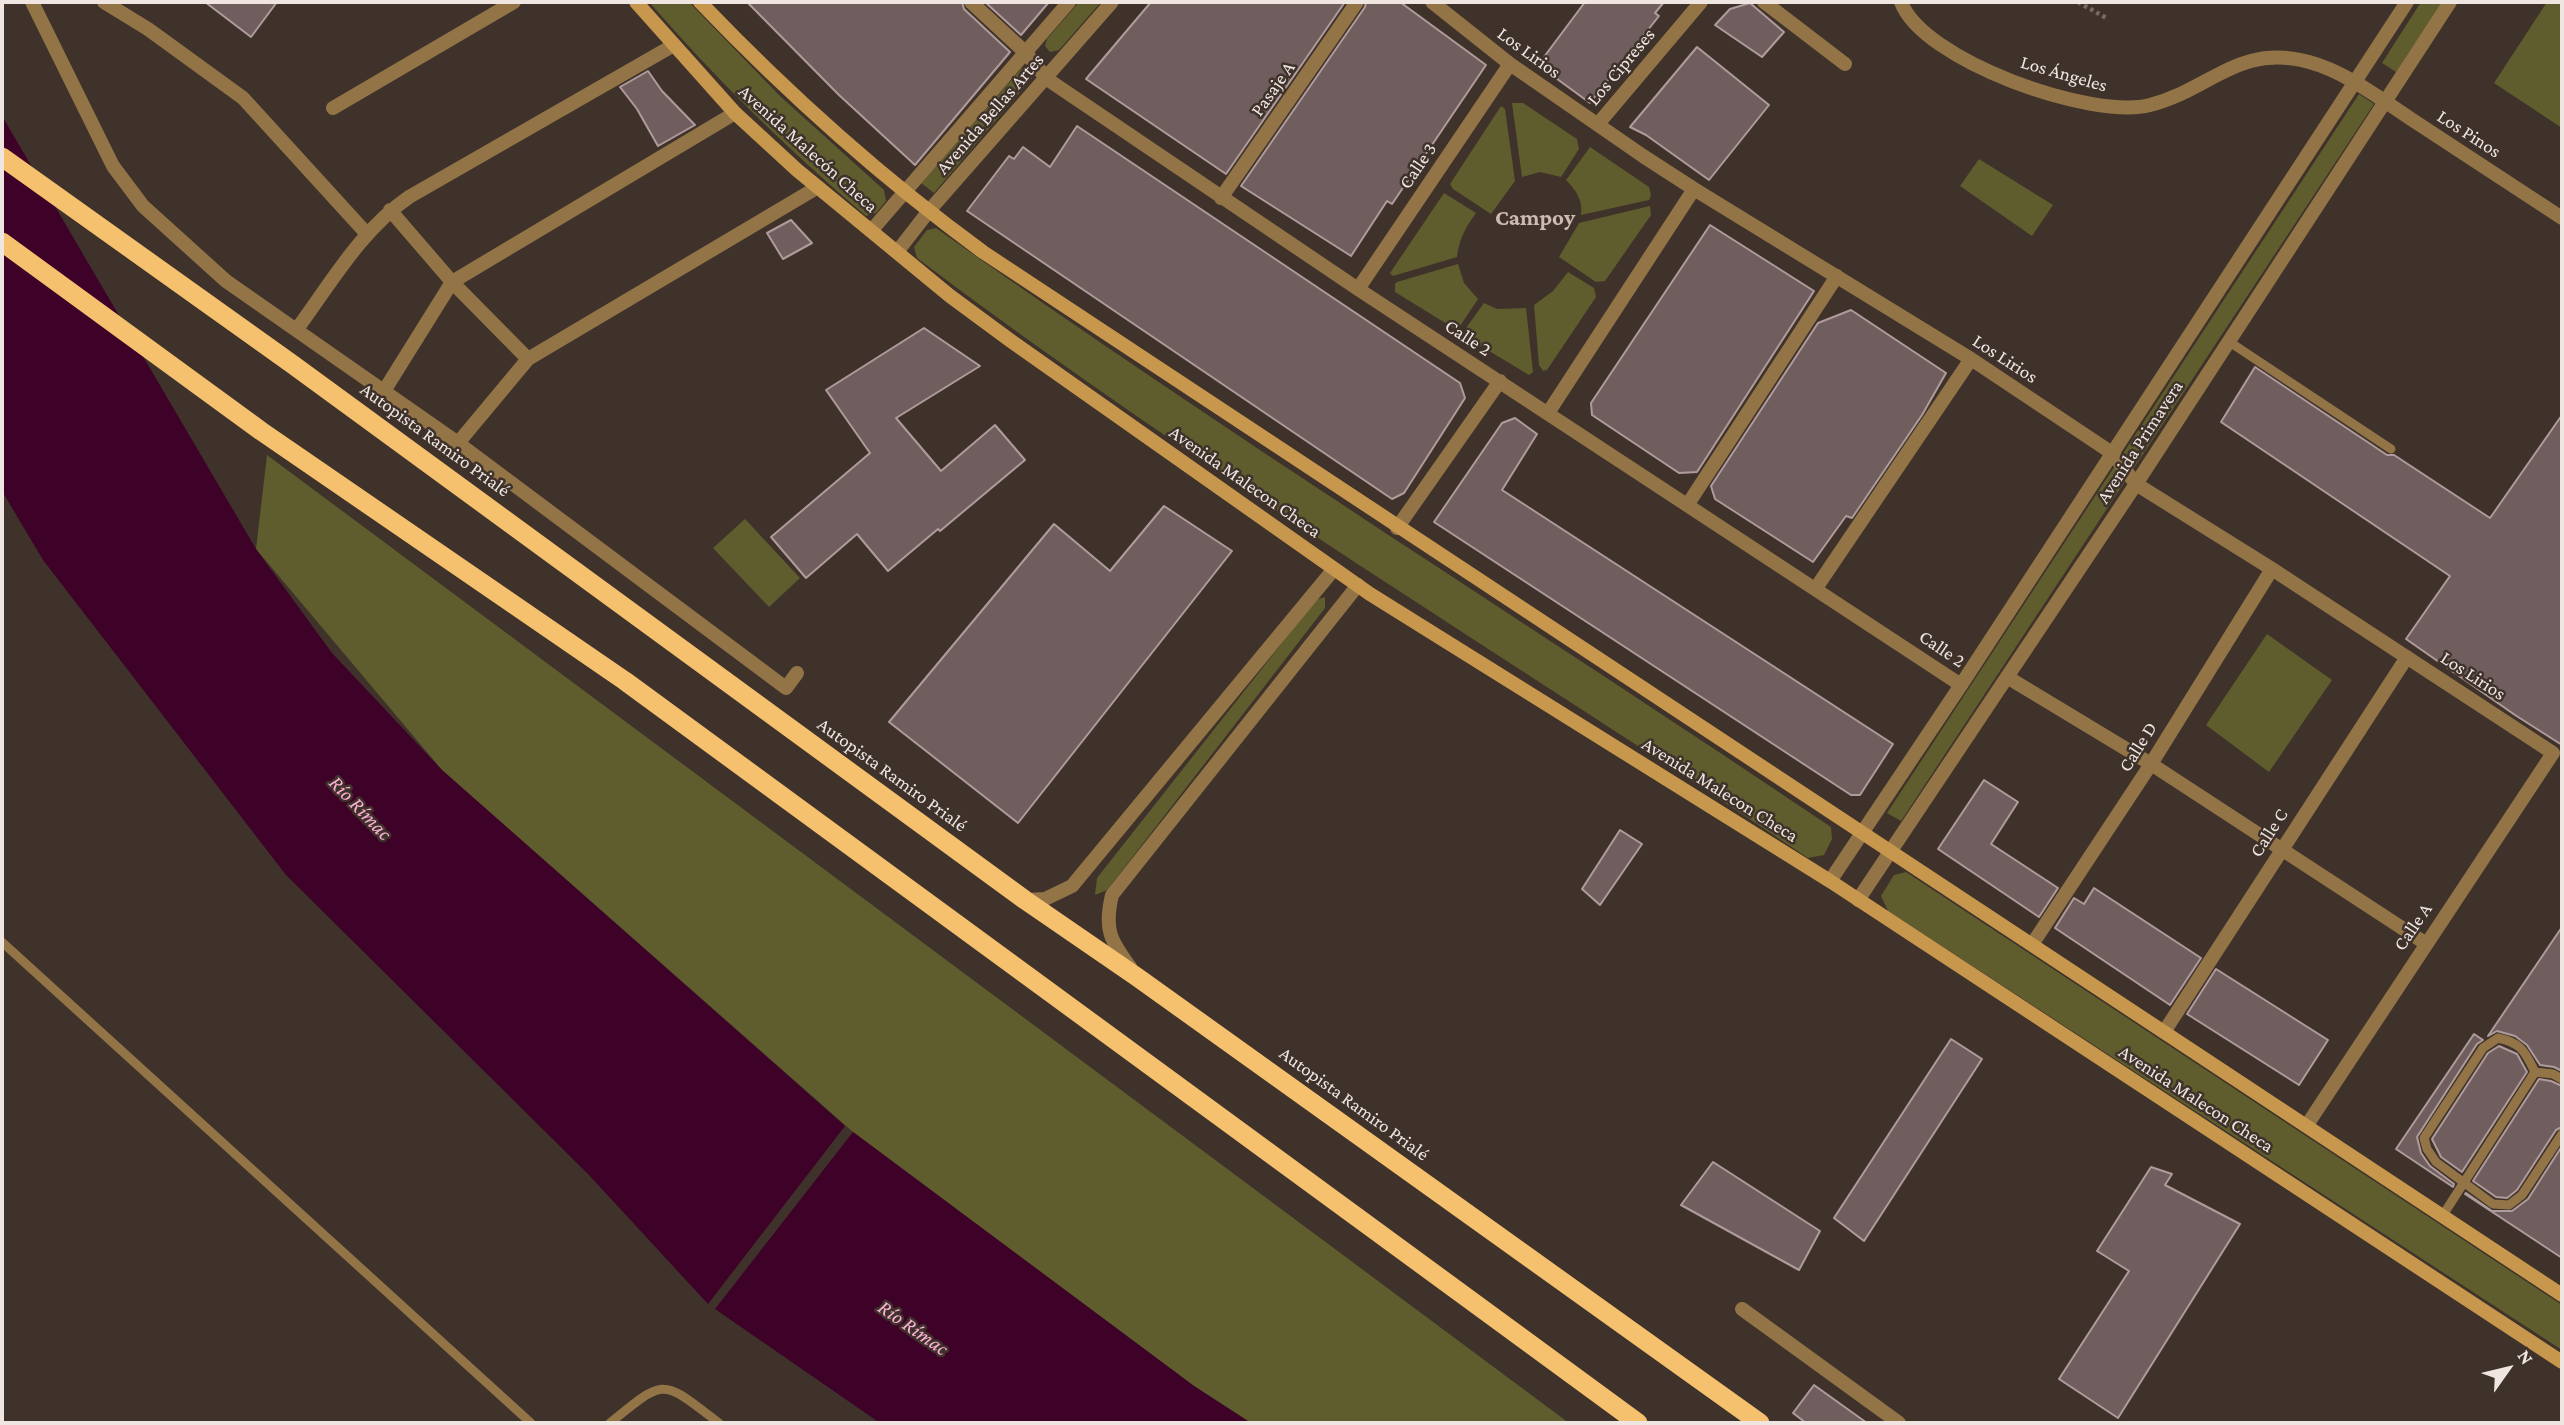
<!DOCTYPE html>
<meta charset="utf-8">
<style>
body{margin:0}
#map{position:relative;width:2564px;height:1425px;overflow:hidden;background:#3f322b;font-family:"Crimson Pro",serif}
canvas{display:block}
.frame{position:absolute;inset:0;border:4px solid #efe6e2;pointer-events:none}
.north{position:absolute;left:2473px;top:1334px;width:70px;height:70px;-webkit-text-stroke:5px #3f322b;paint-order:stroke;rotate:56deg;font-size:19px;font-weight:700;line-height:28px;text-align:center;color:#efe6e2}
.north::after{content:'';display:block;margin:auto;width:24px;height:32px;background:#efe6e2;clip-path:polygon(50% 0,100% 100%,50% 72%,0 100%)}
</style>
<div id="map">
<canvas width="2564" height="1425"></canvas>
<div class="frame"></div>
<div class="north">N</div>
</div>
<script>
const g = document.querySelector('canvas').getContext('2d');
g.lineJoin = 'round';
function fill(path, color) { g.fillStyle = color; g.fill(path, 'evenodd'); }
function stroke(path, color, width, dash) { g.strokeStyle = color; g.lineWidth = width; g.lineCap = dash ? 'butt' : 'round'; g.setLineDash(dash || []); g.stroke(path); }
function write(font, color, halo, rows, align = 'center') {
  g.font = font + ' "Crimson Pro",serif'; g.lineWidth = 5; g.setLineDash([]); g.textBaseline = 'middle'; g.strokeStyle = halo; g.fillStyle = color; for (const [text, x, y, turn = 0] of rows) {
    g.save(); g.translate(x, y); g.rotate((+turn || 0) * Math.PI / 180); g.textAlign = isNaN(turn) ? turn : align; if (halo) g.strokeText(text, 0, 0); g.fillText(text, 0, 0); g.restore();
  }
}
const green = new Path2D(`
 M 649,2 L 689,2 L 780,96 L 884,190 L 886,201 L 876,213 L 866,216 C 788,150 716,79 649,2 Z
 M 1079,2 L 1101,2 L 1059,50 L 1050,52 L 1045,46 L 1047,39 Z
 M 2421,2 L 2442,2 L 2396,72 L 2382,63 Z
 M 2547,2 L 2562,2 L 2562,128 L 2494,83 Z
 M 1022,68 L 1028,68 L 1033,73 L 1032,78 L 934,193 L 921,183 Z
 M 2359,94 L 2374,104 L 1901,821 L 1887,813 Z
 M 1512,103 L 1523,103 L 1577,139 L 1579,149 L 1561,177 L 1540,172 L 1522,177 Z
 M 1501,106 L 1505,109 L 1515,181 L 1491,214 L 1453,189 L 1450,184 Z
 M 1590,147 L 1649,187 L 1651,195 L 1649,200 L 1581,215 C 1583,200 1576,190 1566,180 Z
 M 1979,159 L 2053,205 L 2032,236 L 1960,186 Z
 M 1444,193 L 1476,213 C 1466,227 1459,239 1457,257 L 1393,276 L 1390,273 Z
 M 1650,206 L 1651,215 L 1605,281 L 1596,282 L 1559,257 L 1579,223 Z
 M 936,228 C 1228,436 1533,626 1831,827 L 1832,839 L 1824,855 L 1808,858 C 1511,659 1203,474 917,258 L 914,247 L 927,230 Z
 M 1458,264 L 1464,283 L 1478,299 L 1460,326 L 1455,329 L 1395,292 L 1395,284 L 1397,282 Z
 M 1568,272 L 1594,288 L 1596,297 L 1547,370 L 1543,371 L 1539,365 L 1534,305 L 1553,291 Z
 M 1484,303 L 1497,309 L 1526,308 L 1533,372 L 1529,375 L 1466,337 L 1466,328 Z
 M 267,455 L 1569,1423 L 1251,1423 L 1194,1386 L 853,1132 L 442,770 L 256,549 Z
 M 745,519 L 800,578 L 769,607 L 713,548 Z
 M 1325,597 L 1325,608 L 1107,890 L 1095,895 L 1097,878 L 1316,600 Z
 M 2267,634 L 2332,680 L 2269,772 L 2206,725 Z
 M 1906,872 L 2562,1305 L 2562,1350 L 1888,911 L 1881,896 L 1894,875 Z`);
const water = new Path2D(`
 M 2,116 L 256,549 L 332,653 L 442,770 L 845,1126 L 708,1304 L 588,1174 L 286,875 L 43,560 L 2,491 Z
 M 853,1132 L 1194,1386 L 1251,1423 L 880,1423 L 715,1309 Z`);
const building = new Path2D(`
 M 205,2 L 277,2 L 251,37 Z
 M 747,2 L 962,2 L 964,9 L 1010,52 L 915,165 L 839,95 Z
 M 985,2 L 1049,2 L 1021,35 Z
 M 1151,2 L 1345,2 L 1226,174 L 1086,79 Z
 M 1366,2 L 1400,2 L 1486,65 L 1392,204 L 1387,201 L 1351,256 L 1241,186 L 1365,7 Z
 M 1585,2 L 1664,2 L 1655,13 L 1659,16 L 1590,103 L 1538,65 Z
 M 1750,3 L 1784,32 L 1762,57 L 1715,25 L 1730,9 Z
 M 1697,47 L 1769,105 L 1709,180 L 1646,135 L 1630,127 Z
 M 648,71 L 662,91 L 695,125 L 658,146 L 637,109 L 620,87 Z
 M 1077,126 L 1460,383 L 1465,398 L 1404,493 L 1392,499 L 967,211 L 1009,156 L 1014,159 L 1023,147 L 1050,167 Z
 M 791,220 L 812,243 L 783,259 L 767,233 Z
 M 1710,225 L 1814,291 L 1697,472 L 1679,473 L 1592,415 L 1591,403 Z
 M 1851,310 L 1946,373 L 1922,415 L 1852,518 L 1846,516 L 1813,562 L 1715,499 L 1711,486 L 1818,323 Z
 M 924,328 L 980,366 L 896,418 L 941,471 L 995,425 L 1025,460 L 940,531 L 938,529 L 888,571 L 857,534 L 806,578 L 771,537 L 870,453 L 826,390 Z
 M 2255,367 L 2387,455 L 2394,455 L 2490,518 L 2562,415 L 2562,745 L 2515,715 L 2406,639 L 2450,576 L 2221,422 Z
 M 1515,418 L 1537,434 L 1502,490 L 1893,744 L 1860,795 L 1851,795 L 1828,780 L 1434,522 L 1502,423 Z
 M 1164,506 L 1232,551 L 1018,823 L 889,722 L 1054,524 L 1110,571 Z
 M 1984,780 L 2018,802 L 1991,844 L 2058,888 L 2039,917 L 1938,849 Z
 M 1620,830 L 1642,844 L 1600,905 L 1582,889 Z
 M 2094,888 L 2201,958 L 2170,1005 L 2055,928 L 2074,898 L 2084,904 Z
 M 2562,927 L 2562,1071 L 2554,1067 L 2540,1065 L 2527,1045 L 2515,1036 L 2497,1031 L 2488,1036 Z
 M 2216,969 L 2328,1040 L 2299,1085 L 2187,1014 Z
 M 2474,1034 L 2483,1040 L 2477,1044 L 2417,1137 L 2421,1153 L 2430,1166 L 2454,1184 L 2453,1187 L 2396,1149 Z
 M 1951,1039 L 1982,1059 L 1864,1241 L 1834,1218 Z
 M 2499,1046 L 2517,1054 L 2527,1072 L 2462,1172 L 2441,1157 L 2432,1139 L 2488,1053 Z
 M 2539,1079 L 2551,1081 L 2562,1086 L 2562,1127 L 2556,1130 L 2517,1190 L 2507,1198 L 2496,1197 L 2473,1181 Z
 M 2562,1146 L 2562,1258 L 2465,1194 L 2466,1193 L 2492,1211 L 2512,1211 L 2528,1199 Z
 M 1713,1162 L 1820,1231 L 1799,1270 L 1681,1205 Z
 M 2151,1167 L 2172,1174 L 2165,1185 L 2240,1224 L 2118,1418 L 2059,1379 L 2129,1271 L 2097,1251 Z
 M 1814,1385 L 1867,1423 L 1806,1423 L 1793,1413 Z`);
const path = new Path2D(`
 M 2078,2 L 2108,19`);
const service = new Path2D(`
 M 2228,341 L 2391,449
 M 2,942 L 531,1423
 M 2535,1072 C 2525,1052 2522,1043 2498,1038 L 2483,1048 L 2424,1138 L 2427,1149 L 2436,1162 L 2493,1204 L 2509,1205 L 2522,1195 L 2562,1134
 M 2535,1072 L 2553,1074 L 2562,1079
 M 2443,1215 L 2535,1072
 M 610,1423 C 667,1376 662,1380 719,1423`);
const minor = new Path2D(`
 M 32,2 L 113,166 L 143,206 L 226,281 L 458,443 L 786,688 L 797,673
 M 104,2 L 148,29 L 243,98 L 367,234
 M 971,2 L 1026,53 L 1047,79 L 1358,289 L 1961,685
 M 1432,2 L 1510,64 L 1643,156 L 1694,189 L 1971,359 L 2112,453 L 2136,484 L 2272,569 L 2553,753 L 2307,1125
 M 1764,2 L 1845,64
 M 1901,2 C 1923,61 2092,120 2150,105 C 2212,89 2238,43 2309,62 C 2344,71 2381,99 2411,119 C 2462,152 2512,185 2562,218
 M 333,108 L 514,2
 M 1598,124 L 1701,2
 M 1221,198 L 1357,2
 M 390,210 L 452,282 L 528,359
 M 1358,289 L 1510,64
 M 297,329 C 331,283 361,230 409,197 L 674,45
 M 384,391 L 452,282 L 735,113
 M 1548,413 L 1694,189
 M 458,443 L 528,359 L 818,187
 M 1688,504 L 1837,276
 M 1397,528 L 1500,381
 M 1816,588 L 1971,359
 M 2007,677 L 2151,764 L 2425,943
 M 1025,900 L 1045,899 L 1072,886 L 1334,569
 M 2033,943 L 2151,764 L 2272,569
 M 1130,967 C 1110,940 1104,929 1112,895 L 1358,585
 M 2164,1032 L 2407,657
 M 1742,1309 L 1899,1423`);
const tertiary = new Path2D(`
 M 871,231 L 1069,2
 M 897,252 L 928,212 L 1112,2
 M 1830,881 L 1961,685 L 2407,2
 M 1858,900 L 2136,484 L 2450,2`);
const secondary = new Path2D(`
 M 636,2 L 735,113 L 797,170 L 950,296 L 1011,341 L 1370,594 L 1830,881 L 2562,1362
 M 700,2 C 787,93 882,178 983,252 C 1508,602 2037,946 2562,1295`);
const trunk = new Path2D(`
 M 2,157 L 292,364 L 1025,900 L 1137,977 L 1760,1423
 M 2,242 L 261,431 L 625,681 L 1638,1423`);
const streetNames = [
 ["Los Lirios",1529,53,36],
 ["Los Cipreses",1621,67,-50],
 ["Los Ángeles",2064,74,16],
 ["Pasaje A",1273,89,-55],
 ["Avenida Bellas Artes",990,114,-49],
 ["Los Pinos",2469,134,33],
 ["Avenida Malecón Checa",808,149,42],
 ["Calle 3",1418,166,-56],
 ["Calle 2",1468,338,33],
 ["Los Lirios",2005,359,33],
 ["Autopista Ramiro Prialé",435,440,36],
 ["Avenida Primavera",2140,442,-57],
 ["Avenida Malecon Checa",1245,482,35],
 ["Calle 2",1942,649,34],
 ["Los Lirios",2473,676,33],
 ["Calle D",2138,747,-58],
 ["Autopista Ramiro Prialé",892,775,36],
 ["Avenida Malecon Checa",1720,790,32],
 ["Calle C",2269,833,-57],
 ["Calle A",2413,927,-56],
 ["Avenida Malecon Checa",2196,1099,33],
 ["Autopista Ramiro Prialé",1354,1104,36]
];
const waterNames = [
 ["Río Rímac",360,808,46],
 ["Río Rímac",913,1328,35]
];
const quarterNames = [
 ["Campoy",1535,218]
];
fill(green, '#5f5c2d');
fill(water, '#3e0128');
fill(building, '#705e5e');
stroke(building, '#af9b9b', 2);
stroke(path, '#766a64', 4.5, [3.5, 3.5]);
stroke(service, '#927447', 9);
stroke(minor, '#927447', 14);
stroke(tertiary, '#927447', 14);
stroke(secondary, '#c6974c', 14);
stroke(trunk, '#f6c16e', 19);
write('19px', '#efe6e2', '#3f322b', streetNames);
write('italic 21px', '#fdafd6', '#3f322b', waterNames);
write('bold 23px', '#cdbbb3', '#3f322b', quarterNames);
</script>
